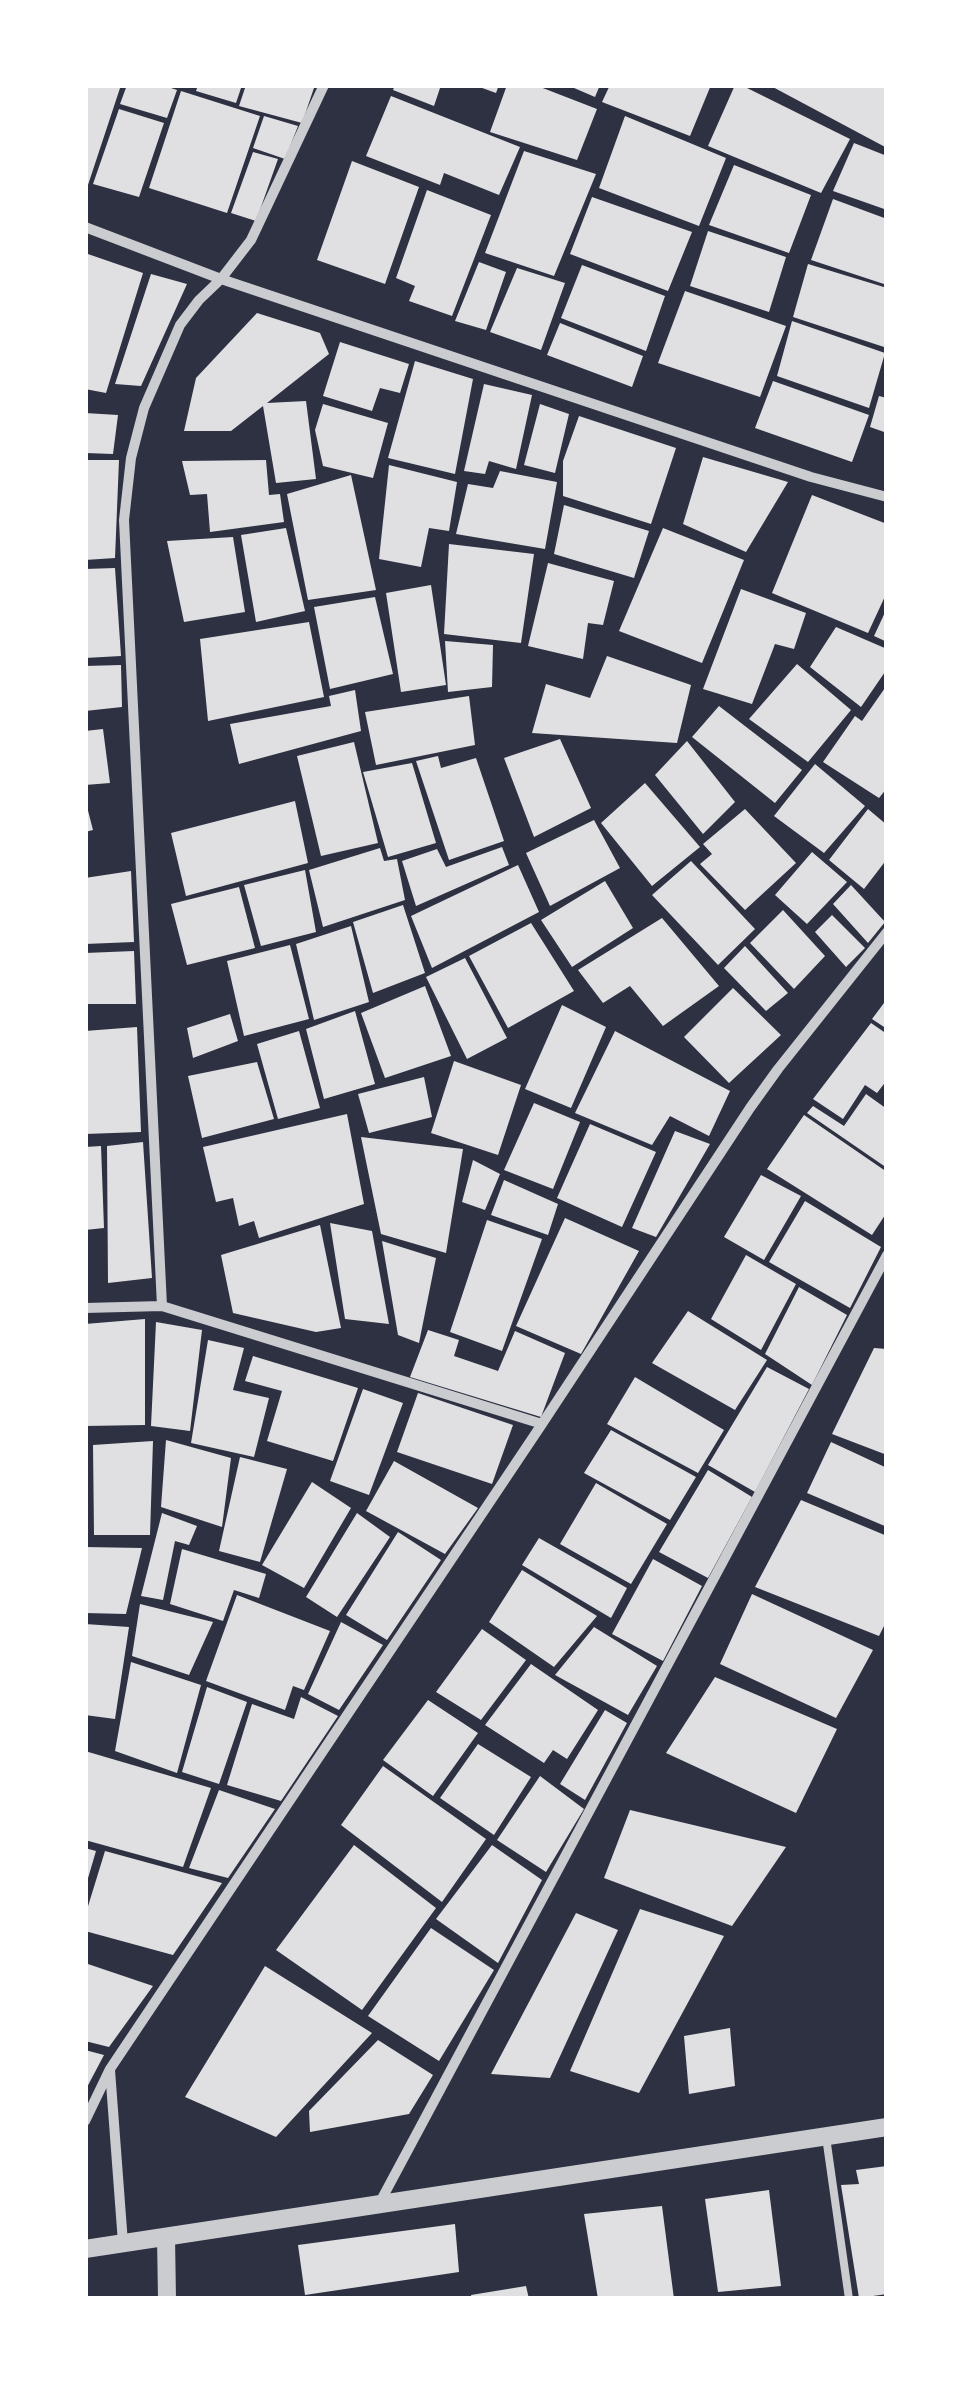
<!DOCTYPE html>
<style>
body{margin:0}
#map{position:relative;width:972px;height:2384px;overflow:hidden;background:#2d3142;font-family:"Varela Round",sans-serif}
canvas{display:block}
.frame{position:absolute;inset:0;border:88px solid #fff;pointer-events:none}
</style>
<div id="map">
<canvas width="972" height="2384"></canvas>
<div class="frame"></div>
</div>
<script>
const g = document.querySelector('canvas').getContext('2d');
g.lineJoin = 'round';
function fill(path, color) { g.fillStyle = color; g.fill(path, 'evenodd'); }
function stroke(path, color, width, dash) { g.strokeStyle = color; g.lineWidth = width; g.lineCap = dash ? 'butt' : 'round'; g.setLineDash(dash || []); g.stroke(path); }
const building = new Path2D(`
 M 85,85 L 121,85 L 86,191 L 85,191 Z
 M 127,85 L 162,85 L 177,90 L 167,118 L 120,104 Z
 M 198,85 L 242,85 L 236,103 L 196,91 Z
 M 246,85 L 315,85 L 302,123 L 239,106 Z
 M 395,85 L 441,85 L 434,106 L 393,90 Z
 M 474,85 L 499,85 L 496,93 Z
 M 507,85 L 535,85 L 597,109 L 577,160 L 490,132 Z
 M 567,85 L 600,85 L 595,97 Z
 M 610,85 L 711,85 L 690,136 L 602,102 Z
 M 735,85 L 741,85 L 850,139 L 821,193 L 708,146 Z
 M 769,85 L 887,85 L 887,148 Z
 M 181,91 L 260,116 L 227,213 L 149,188 Z
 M 391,96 L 520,147 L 499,195 L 444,173 L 440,185 L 366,156 Z
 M 119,109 L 164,123 L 139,197 L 93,184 Z
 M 264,116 L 298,126 L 285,159 L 253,148 Z
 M 625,116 L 726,158 L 699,226 L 599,188 Z
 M 854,143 L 887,156 L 887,210 L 833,191 Z
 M 524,151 L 596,174 L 554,276 L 485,253 Z
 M 253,152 L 278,159 L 256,221 L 231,213 Z
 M 352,161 L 419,187 L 385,284 L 317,260 Z
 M 734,165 L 811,195 L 789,253 L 709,225 Z
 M 427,190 L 491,215 L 452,316 L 409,301 L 415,286 L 396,278 Z
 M 592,197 L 692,232 L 668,291 L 570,254 Z
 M 833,199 L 887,219 L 887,285 L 811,260 Z
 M 708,231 L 786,257 L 769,312 L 690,286 Z
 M 85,253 L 143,273 L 106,393 L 85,389 Z
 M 479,262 L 506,272 L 486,330 L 455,321 Z
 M 808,264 L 887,288 L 887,348 L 793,317 Z
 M 582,265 L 665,296 L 646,351 L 561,318 Z
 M 517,268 L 565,283 L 541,350 L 490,332 Z
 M 151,274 L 187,284 L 141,386 L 115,384 Z
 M 685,291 L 786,326 L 760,397 L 658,363 Z
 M 257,313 L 320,333 L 329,354 L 267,403 L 306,401 L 316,479 L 276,483 L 263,406 L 231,431 L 184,431 L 196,378 Z
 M 792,321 L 885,353 L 869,408 L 777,376 Z
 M 560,323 L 643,356 L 632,387 L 547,355 Z
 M 340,342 L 409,364 L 400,393 L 380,388 L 372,411 L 323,396 Z
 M 415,361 L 473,379 L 455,474 L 388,458 Z
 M 773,381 L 869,415 L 852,462 L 755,428 Z
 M 484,384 L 532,395 L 516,469 L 489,461 L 485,474 L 464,471 Z
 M 879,396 L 887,398 L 887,433 L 870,427 Z
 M 323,404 L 388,423 L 373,478 L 323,466 L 315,430 Z
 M 540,404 L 569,414 L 555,473 L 524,465 Z
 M 85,413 L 118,415 L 113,454 L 85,453 Z
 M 579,416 L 676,448 L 651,524 L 563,496 L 563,461 Z
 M 703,457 L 788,482 L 746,552 L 683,524 Z
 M 85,460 L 119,460 L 115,558 L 85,560 Z
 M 266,460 L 269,495 L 280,494 L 284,522 L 210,532 L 207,494 L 190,495 L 182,461 Z
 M 389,465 L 457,482 L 449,531 L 429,528 L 421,567 L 379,559 Z
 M 500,471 L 557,482 L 545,549 L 456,534 L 468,484 L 493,488 Z
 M 351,475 L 376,590 L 308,600 L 287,494 Z
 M 812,495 L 887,524 L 887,592 L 868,633 L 772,593 Z
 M 564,505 L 649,531 L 634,578 L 554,554 Z
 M 286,528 L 305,611 L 256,622 L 241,535 Z
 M 663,528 L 744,560 L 702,663 L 619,631 Z
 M 233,537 L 245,612 L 184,622 L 167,541 Z
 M 449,544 L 534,554 L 521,643 L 444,634 Z
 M 548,563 L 614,581 L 603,625 L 588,623 L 583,659 L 528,646 Z
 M 115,568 L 121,656 L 85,658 L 85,569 Z
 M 431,585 L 446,685 L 401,692 L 386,593 Z
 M 741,589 L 806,613 L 794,649 L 775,644 L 752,704 L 703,689 Z
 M 375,597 L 393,674 L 330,689 L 314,607 Z
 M 887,608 L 887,642 L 874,636 Z
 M 309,622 L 324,697 L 208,721 L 200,639 Z
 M 836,627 L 887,649 L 887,669 L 861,707 L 810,667 Z
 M 445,641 L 493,645 L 492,687 L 448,692 Z
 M 607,656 L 691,685 L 677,743 L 532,733 L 546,684 L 590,698 Z
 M 797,664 L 851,710 L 808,762 L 749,719 Z
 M 121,665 L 122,707 L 85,711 L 85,666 Z
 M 887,685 L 887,788 L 879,798 L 823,762 L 855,716 L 862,721 Z
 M 355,690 L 361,731 L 239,764 L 230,724 L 331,706 L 329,696 Z
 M 469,696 L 475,745 L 376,765 L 365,712 Z
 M 719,706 L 802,770 L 775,803 L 692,737 Z
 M 103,729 L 110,783 L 85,785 L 85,731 Z
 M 560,739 L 591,808 L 534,837 L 504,758 Z
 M 687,741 L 735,802 L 703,834 L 655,775 Z
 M 354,742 L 378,843 L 321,856 L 297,756 Z
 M 438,756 L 441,768 L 476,758 L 504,841 L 449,860 L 416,761 Z
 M 412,763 L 436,843 L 388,857 L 363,772 Z
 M 815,764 L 865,806 L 824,853 L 774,816 Z
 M 645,783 L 700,847 L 652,886 L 601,823 Z
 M 85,799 L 93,830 L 85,832 Z
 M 295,801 L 308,863 L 186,896 L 171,833 Z
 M 745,809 L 796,863 L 745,910 L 700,864 L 712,854 L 703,844 Z
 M 868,809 L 887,825 L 887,859 L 864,889 L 829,860 Z
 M 594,820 L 620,868 L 550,906 L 526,853 Z
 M 502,847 L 509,865 L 416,906 L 402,861 L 437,849 L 446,867 Z
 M 380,848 L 384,861 L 397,859 L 405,900 L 323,927 L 309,870 Z
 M 812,852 L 847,882 L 807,924 L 775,895 Z
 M 691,861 L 755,929 L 718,965 L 652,895 Z
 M 518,865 L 539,912 L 432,968 L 411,916 Z
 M 305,870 L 316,932 L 261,946 L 244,885 Z
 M 131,871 L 134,942 L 85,944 L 85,878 Z
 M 605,881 L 633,928 L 572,967 L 541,920 Z
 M 851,885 L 885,922 L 868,943 L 833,904 Z
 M 239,887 L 255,948 L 187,965 L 171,904 Z
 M 403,905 L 425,973 L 373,993 L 353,922 Z
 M 783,910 L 825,956 L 794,989 L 750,943 Z
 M 832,915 L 865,948 L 846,967 L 815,932 Z
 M 662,918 L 719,986 L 663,1026 L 630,986 L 603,1003 L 578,970 Z
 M 531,923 L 574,991 L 508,1028 L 469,956 Z
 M 351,926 L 369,1002 L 314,1020 L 296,944 Z
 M 290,945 L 309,1019 L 244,1036 L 227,961 Z
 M 745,946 L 788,993 L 766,1011 L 724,968 Z
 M 134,951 L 136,1004 L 85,1004 L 85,953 Z
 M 465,958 L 507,1038 L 467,1059 L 426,977 Z
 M 425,986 L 451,1056 L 385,1078 L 361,1013 Z
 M 733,988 L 781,1035 L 729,1083 L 684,1037 Z
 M 887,999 L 887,1029 L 872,1019 Z
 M 562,1005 L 606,1027 L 571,1108 L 525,1089 Z
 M 355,1011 L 375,1084 L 324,1099 L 306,1029 Z
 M 230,1014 L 238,1041 L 193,1058 L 187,1028 Z
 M 871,1023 L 887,1034 L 887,1080 L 877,1093 L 865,1085 L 843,1119 L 813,1099 Z
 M 137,1027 L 141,1132 L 85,1134 L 85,1031 Z
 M 299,1031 L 320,1108 L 278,1119 L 257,1044 Z
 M 615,1031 L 730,1091 L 709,1136 L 670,1116 L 652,1145 L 575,1113 Z
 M 454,1061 L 521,1085 L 498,1155 L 431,1133 Z
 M 257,1062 L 274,1119 L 202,1138 L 188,1076 Z
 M 424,1077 L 432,1117 L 369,1133 L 358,1094 Z
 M 866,1094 L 887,1109 L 887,1168 L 807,1113 L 813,1106 L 844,1126 Z
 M 534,1103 L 580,1122 L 553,1189 L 504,1170 Z
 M 347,1114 L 364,1204 L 259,1238 L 254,1221 L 239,1226 L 233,1198 L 216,1202 L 203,1147 Z
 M 804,1115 L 887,1172 L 887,1212 L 872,1235 L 767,1169 Z
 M 590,1124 L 656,1152 L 622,1227 L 557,1198 Z
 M 675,1131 L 710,1144 L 656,1237 L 632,1228 Z
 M 361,1137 L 463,1149 L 446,1253 L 381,1234 Z
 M 143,1142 L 152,1278 L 108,1283 L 107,1146 Z
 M 101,1146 L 104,1228 L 85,1230 L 85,1147 Z
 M 473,1160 L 500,1174 L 485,1210 L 462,1202 Z
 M 761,1175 L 801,1196 L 764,1260 L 724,1237 Z
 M 504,1180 L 558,1204 L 548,1235 L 491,1215 Z
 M 805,1201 L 881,1247 L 850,1308 L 769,1262 Z
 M 565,1218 L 639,1251 L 581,1354 L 516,1326 Z
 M 487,1220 L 542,1239 L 502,1351 L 450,1332 Z
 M 330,1223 L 372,1231 L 389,1324 L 345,1319 Z
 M 320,1225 L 341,1328 L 316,1332 L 233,1313 L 221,1255 Z
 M 382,1241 L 436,1258 L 419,1343 L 398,1335 Z
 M 746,1255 L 796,1284 L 761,1350 L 711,1319 Z
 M 799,1287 L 847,1315 L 812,1385 L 765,1354 Z
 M 688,1311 L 767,1360 L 735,1410 L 652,1363 Z
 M 145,1319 L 145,1425 L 85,1426 L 85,1324 Z
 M 156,1322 L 202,1330 L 190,1431 L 151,1426 Z
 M 428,1330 L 459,1340 L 454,1356 L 498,1371 L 515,1331 L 565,1353 L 541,1417 L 410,1377 Z
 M 208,1340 L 244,1348 L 233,1390 L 269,1398 L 254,1457 L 191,1443 Z
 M 874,1348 L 887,1349 L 887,1455 L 832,1434 Z
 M 253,1356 L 358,1388 L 333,1461 L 267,1441 L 282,1391 L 245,1381 Z
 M 767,1367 L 809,1389 L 755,1492 L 708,1465 Z
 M 635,1377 L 724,1430 L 698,1473 L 607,1424 Z
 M 363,1389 L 403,1403 L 369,1495 L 330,1481 Z
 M 418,1393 L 513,1425 L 492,1484 L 397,1452 Z
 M 611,1430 L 696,1477 L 670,1520 L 584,1473 Z
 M 166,1440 L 231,1458 L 222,1527 L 161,1507 Z
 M 153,1441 L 150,1535 L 94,1535 L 93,1445 Z
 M 831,1442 L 887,1468 L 887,1527 L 807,1493 Z
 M 240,1457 L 287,1469 L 260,1562 L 219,1551 Z
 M 394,1461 L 478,1508 L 445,1554 L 366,1511 Z
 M 708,1470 L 752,1497 L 708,1578 L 659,1552 Z
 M 312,1482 L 351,1508 L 304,1588 L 262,1565 Z
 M 596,1483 L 667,1524 L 631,1584 L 560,1544 Z
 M 801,1500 L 887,1536 L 887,1620 L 879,1636 L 755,1587 Z
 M 162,1513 L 197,1526 L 189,1545 L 175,1541 L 163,1600 L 141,1596 Z
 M 357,1513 L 390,1537 L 337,1617 L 306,1597 Z
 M 398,1532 L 441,1560 L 387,1640 L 346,1615 Z
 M 539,1538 L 627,1588 L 611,1618 L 522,1565 Z
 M 85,1547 L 142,1548 L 126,1614 L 85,1613 Z
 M 182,1549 L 266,1574 L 259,1598 L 234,1590 L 223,1621 L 170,1604 Z
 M 653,1559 L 702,1586 L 663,1661 L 612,1634 Z
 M 522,1570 L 597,1616 L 554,1667 L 489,1622 Z
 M 752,1594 L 873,1650 L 836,1718 L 720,1664 Z
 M 237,1595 L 330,1631 L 304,1690 L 293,1686 L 285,1710 L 206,1681 Z
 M 140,1604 L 213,1622 L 189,1675 L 132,1656 Z
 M 341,1622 L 383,1645 L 339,1710 L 308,1694 Z
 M 85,1624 L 129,1627 L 115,1719 L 85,1715 Z
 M 594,1627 L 657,1666 L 628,1715 L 555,1675 Z
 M 482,1629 L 526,1660 L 481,1720 L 436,1692 Z
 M 131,1662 L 201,1685 L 177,1773 L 115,1751 Z
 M 531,1664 L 598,1710 L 567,1759 L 553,1750 L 544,1763 L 485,1725 Z
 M 715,1677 L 837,1729 L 796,1813 L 666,1753 Z
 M 207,1687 L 247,1702 L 219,1784 L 182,1772 Z
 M 301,1697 L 338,1716 L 281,1801 L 227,1785 L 252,1704 L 294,1719 Z
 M 428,1700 L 478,1733 L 433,1796 L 383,1760 Z
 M 605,1710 L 627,1723 L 585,1800 L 560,1784 Z
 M 478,1744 L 531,1777 L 494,1835 L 440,1798 Z
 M 85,1751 L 211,1788 L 183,1867 L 85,1840 Z
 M 383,1766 L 486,1839 L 442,1902 L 341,1825 Z
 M 540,1776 L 584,1809 L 546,1872 L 497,1840 Z
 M 219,1790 L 275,1809 L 228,1878 L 189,1868 Z
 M 630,1810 L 786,1847 L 732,1926 L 604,1878 Z
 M 354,1845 L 436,1908 L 362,2010 L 276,1950 Z
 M 492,1845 L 542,1880 L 498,1963 L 436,1919 Z
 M 85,1848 L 96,1851 L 86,1885 L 85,1884 Z
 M 105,1851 L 222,1883 L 173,1955 L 85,1931 L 85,1916 Z
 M 640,1909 L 724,1936 L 639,2093 L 570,2071 Z
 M 576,1913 L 618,1930 L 550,2078 L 491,2074 Z
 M 431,1928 L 494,1970 L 439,2061 L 368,2016 Z
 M 85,1963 L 153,1986 L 109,2047 L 85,2041 Z
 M 265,1966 L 372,2033 L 276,2137 L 185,2097 Z
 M 730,2028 L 735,2086 L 689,2094 L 684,2036 Z
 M 378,2040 L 433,2075 L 409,2114 L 310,2132 L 309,2111 Z
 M 85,2050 L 104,2055 L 85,2091 Z
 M 887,2166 L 887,2294 L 859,2298 L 841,2185 L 859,2184 L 856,2170 Z
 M 769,2190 L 781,2286 L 718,2292 L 705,2199 Z
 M 662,2206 L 674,2299 L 598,2299 L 584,2214 Z
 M 455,2224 L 459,2272 L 305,2295 L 298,2245 Z
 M 526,2286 L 529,2299 L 472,2299 L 471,2295 Z`);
const service = new Path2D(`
 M 826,2137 L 849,2299`);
const minor = new Path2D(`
 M 324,85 L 251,240 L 221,279 L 199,300 L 180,325 L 144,408 L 131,458 L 124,520 L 162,1306 L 542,1424
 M 85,227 L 221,279 L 811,477 L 887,497
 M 85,1308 L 162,1306
 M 110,2070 L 123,2243
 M 85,2121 L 110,2069 L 542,1424 L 750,1108 L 778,1069 L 887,932
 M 379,2204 L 887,1255`);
const tertiary = new Path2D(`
 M 166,2237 L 167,2299
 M 85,2249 L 887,2127`);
fill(building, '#e0e0e3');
stroke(service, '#caccd0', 8);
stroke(minor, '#caccd0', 10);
stroke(tertiary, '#caccd0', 18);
</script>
